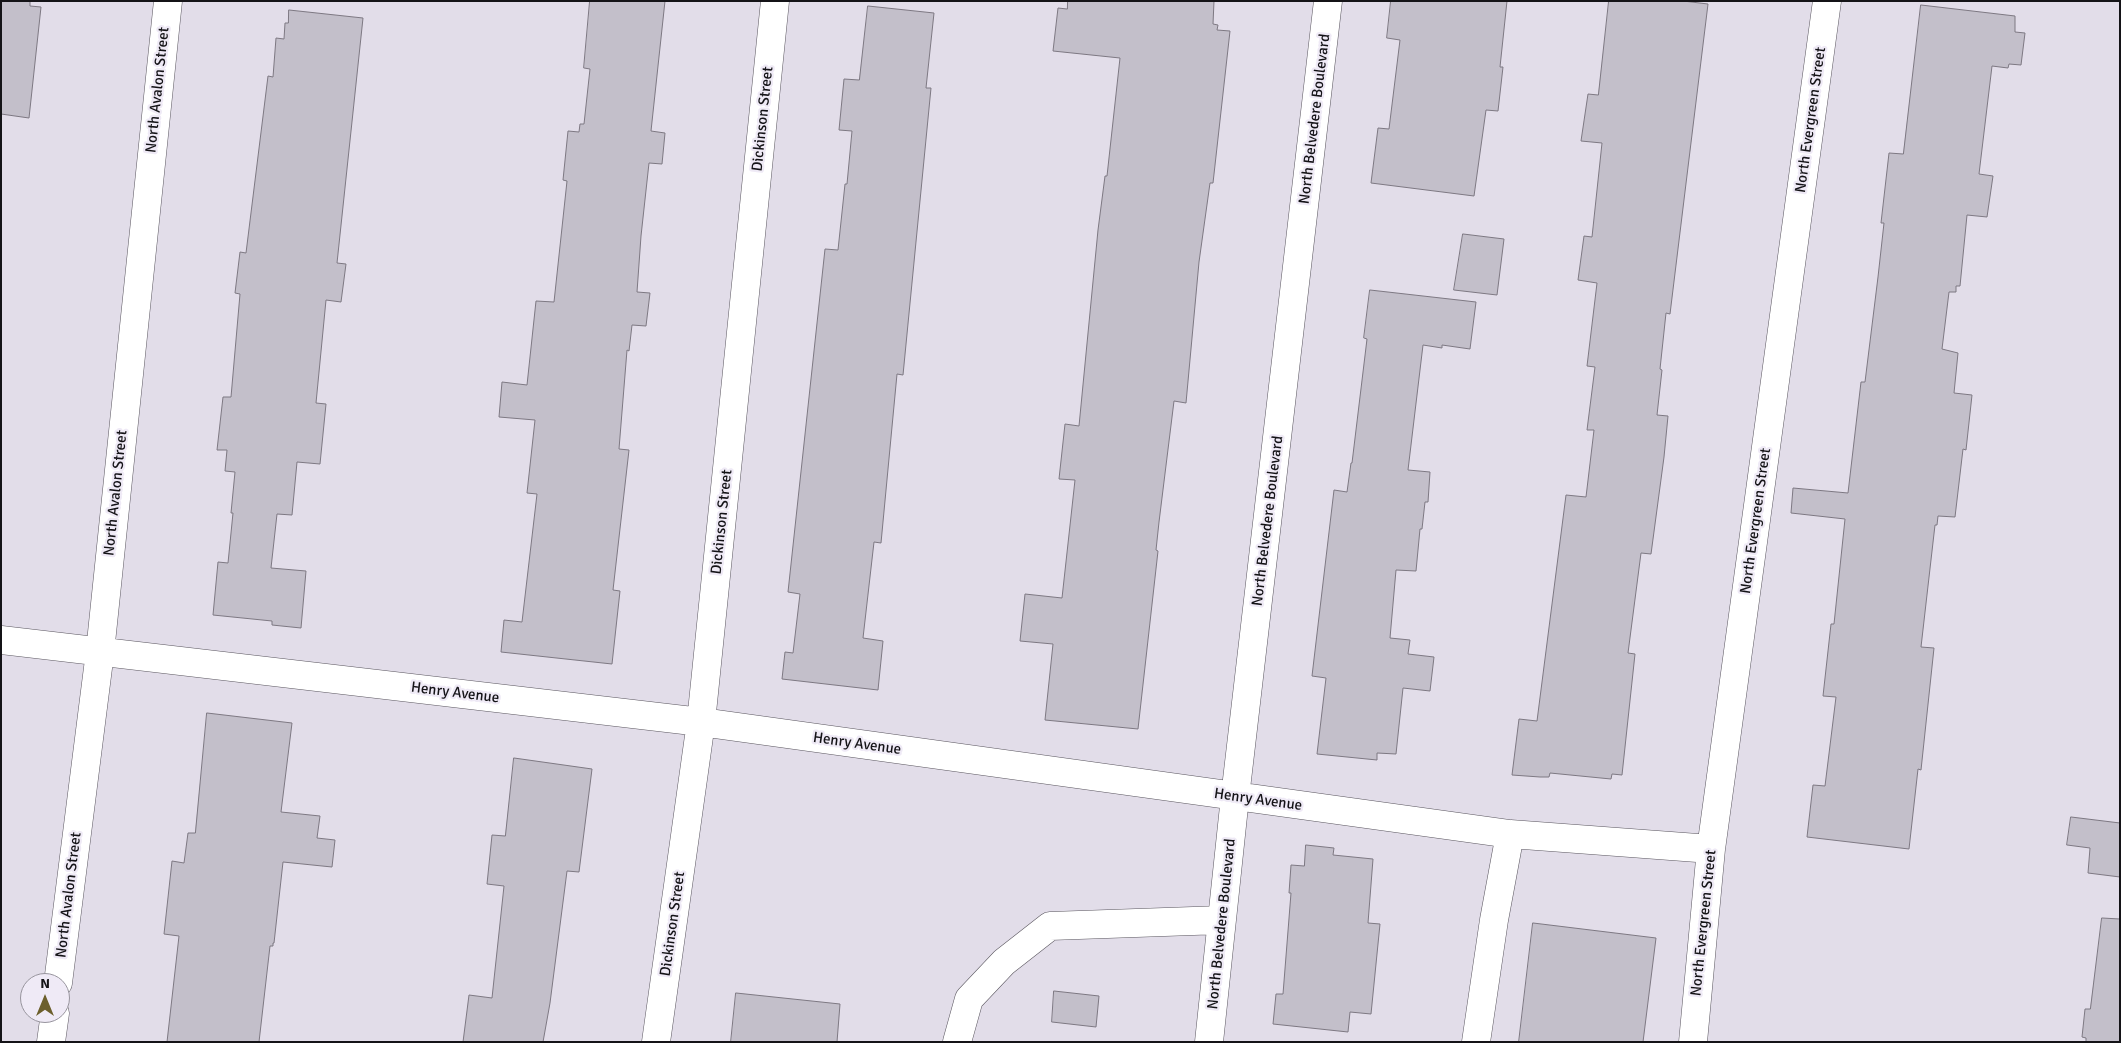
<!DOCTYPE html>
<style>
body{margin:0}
#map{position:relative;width:2121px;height:1043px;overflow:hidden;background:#e2dde9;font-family:Signika,sans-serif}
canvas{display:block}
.frame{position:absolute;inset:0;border:2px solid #141317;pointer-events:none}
.north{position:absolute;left:20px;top:973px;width:50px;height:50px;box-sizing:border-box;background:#efeaf6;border:1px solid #97949d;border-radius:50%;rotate:0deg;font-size:14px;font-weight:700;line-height:20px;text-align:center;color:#141317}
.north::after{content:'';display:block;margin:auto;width:18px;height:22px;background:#6c5f2c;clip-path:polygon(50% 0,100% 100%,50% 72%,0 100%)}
</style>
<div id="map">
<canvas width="2121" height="1043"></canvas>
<div class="frame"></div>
<div class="north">N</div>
</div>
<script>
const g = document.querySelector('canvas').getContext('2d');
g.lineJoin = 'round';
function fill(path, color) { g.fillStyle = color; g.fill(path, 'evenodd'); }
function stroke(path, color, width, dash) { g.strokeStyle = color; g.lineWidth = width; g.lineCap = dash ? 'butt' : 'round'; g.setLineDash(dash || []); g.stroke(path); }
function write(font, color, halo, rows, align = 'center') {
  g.font = font + ' Signika,sans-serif'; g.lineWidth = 4.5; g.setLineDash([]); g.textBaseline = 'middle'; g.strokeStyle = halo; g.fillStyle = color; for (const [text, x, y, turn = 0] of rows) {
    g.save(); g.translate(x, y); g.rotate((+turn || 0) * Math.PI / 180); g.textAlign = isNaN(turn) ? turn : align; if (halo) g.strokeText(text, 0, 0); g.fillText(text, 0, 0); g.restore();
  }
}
const building = new Path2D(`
 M 1,1 L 30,1 L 30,6 L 41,7 L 29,118 L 1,114 Z
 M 590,1 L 665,1 L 651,131 L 665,133 L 662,164 L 649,163 L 641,236 L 637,292 L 650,293 L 646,326 L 632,325 L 629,351 L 627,350 L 619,449 L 629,450 L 613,590 L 620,591 L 612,664 L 501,652 L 504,620 L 522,622 L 537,494 L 527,493 L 535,420 L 499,417 L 502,382 L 527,385 L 536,301 L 554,302 L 567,181 L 563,180 L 568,131 L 579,132 L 580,124 L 584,124 L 590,69 L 584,68 Z
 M 1068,1 L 1214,1 L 1213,24 L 1218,25 L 1217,30 L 1230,31 L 1213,183 L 1210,183 L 1199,262 L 1186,403 L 1174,401 L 1159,522 L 1156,550 L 1158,551 L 1138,729 L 1045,720 L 1053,644 L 1020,641 L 1025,594 L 1062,598 L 1075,480 L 1059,479 L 1065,424 L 1079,426 L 1098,230 L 1105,176 L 1107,176 L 1120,58 L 1053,51 L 1058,8 L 1067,9 Z
 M 1391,1 L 1507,1 L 1500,67 L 1503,67 L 1498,111 L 1486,110 L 1474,196 L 1371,183 L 1378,128 L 1389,129 L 1400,40 L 1387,38 Z
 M 1609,1 L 1683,1 L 1708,4 L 1670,314 L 1666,313 L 1660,369 L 1662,370 L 1657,415 L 1668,416 L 1664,457 L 1651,554 L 1641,553 L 1628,653 L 1635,654 L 1622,775 L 1612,774 L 1611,779 L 1550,773 L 1549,777 L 1540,777 L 1512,775 L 1519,719 L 1537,721 L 1566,495 L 1586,497 L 1594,430 L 1587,430 L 1595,367 L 1587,366 L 1597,283 L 1578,280 L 1584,236 L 1592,237 L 1602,143 L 1581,141 L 1588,94 L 1598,95 Z
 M 1921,5 L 2015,16 L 2015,32 L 2025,33 L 2021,65 L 2009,64 L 2008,68 L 1992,66 L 1979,174 L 1993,176 L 1987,217 L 1967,215 L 1960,286 L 1956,286 L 1956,292 L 1949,292 L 1942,349 L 1958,353 L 1954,393 L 1972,395 L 1966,450 L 1963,449 L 1955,517 L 1938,516 L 1937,525 L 1935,525 L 1921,647 L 1934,648 L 1921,770 L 1918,769 L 1909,849 L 1807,837 L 1813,785 L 1825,786 L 1836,697 L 1823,696 L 1831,624 L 1834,624 L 1845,519 L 1791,513 L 1793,488 L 1848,493 L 1861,382 L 1865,382 L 1878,277 L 1884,223 L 1881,223 L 1889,153 L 1903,154 Z
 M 868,6 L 934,13 L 926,88 L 931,88 L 903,375 L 897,374 L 881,543 L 874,542 L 863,638 L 883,641 L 878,690 L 782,679 L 785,652 L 793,653 L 800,594 L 788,592 L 825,249 L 838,250 L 845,184 L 847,184 L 852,131 L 839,130 L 844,79 L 859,80 Z
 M 289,10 L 363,18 L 337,263 L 346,264 L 341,302 L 326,300 L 316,403 L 326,404 L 320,464 L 297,462 L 292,515 L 277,514 L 271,568 L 306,571 L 301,628 L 272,625 L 272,621 L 213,615 L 218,562 L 228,563 L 233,513 L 231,513 L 235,472 L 225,471 L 227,450 L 217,450 L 223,397 L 231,397 L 240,294 L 235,293 L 240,252 L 246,253 L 268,76 L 273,77 L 276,38 L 284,39 L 285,23 L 288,23 Z
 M 1463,234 L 1504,239 L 1497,295 L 1454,290 Z
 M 1370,290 L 1476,302 L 1470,349 L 1442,345 L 1442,348 L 1423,345 L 1408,470 L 1430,472 L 1428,502 L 1425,502 L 1422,529 L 1420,529 L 1416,571 L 1396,570 L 1390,638 L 1410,640 L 1408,654 L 1434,657 L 1430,691 L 1403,688 L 1396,754 L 1377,753 L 1377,760 L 1317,754 L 1326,678 L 1312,676 L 1334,490 L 1347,492 L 1351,463 L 1352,463 L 1367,339 L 1364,338 Z
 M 207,713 L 292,723 L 281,812 L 320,816 L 317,838 L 335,840 L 332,867 L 283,862 L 274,943 L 273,943 L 273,946 L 270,946 L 259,1042 L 167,1042 L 179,936 L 164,934 L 172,861 L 184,863 L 188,833 L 195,833 Z
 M 514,758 L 592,769 L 579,872 L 567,871 L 550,1003 L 543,1042 L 463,1042 L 469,995 L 492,998 L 504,886 L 487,884 L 492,835 L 505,836 Z
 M 2071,817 L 2120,823 L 2120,877 L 2088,873 L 2090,848 L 2067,845 Z
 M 1306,845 L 1334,848 L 1333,855 L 1373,859 L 1368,923 L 1380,924 L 1371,1014 L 1350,1012 L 1348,1032 L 1273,1024 L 1276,994 L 1283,994 L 1291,893 L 1289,893 L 1291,865 L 1304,866 Z
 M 2102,918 L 2120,919 L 2120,1042 L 2086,1042 L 2086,1038 L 2082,1037 L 2085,1009 L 2090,1009 Z
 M 1533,923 L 1656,938 L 1643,1042 L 1519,1042 Z
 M 1054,991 L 1099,996 L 1096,1027 L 1052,1022 Z
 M 736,993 L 840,1004 L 837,1042 L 731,1042 Z`);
const minor = new Path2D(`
 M 1,640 L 701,722 L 1510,834 L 1711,849
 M 58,983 L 100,652 L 168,1
 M 51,1042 L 55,1013
 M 656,1042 L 701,722 L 775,1
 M 957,1042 L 969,999 L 1004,962 L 1050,926 L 1222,920
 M 1209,1042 L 1235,797 L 1328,1
 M 1476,1042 L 1494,920 L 1510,834
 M 1693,1042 L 1711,849 L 1827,1`);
const streetNames = [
 ["North Avalon Street",158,90,-84],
 ["Dickinson Street",763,119,-84],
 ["North Belvedere Boulevard",1315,119,-83],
 ["North Evergreen Street",1811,120,-82],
 ["North Avalon Street",116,493,-84],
 ["North Belvedere Boulevard",1268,521,-83],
 ["North Evergreen Street",1756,521,-82],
 ["Dickinson Street",722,522,-84],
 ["Henry Avenue",455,693,7],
 ["Henry Avenue",857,744,8],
 ["Henry Avenue",1258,800,8],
 ["North Avalon Street",69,895,-83],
 ["North Evergreen Street",1704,923,-84],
 ["Dickinson Street",673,924,-82],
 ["North Belvedere Boulevard",1222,924,-84]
];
fill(building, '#c3bfca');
stroke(building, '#7d7882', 1);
stroke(minor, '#5a565f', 29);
stroke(minor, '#fff', 28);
write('15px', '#141317', '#efeaf6', streetNames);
</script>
